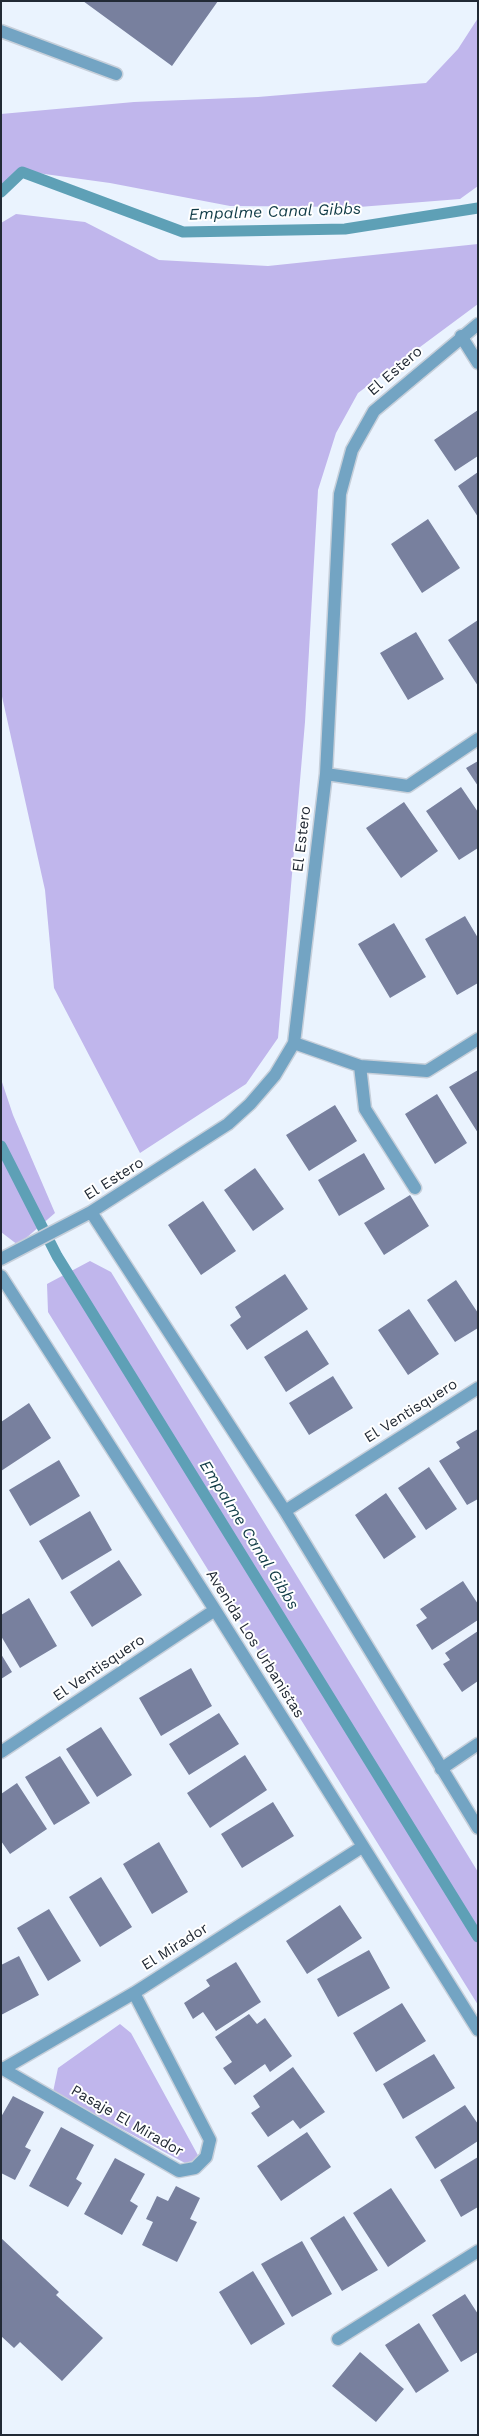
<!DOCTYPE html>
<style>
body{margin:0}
#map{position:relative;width:479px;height:2436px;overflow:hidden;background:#eaf3fe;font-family:"Work Sans",sans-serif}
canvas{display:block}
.frame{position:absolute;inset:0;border:2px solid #222a35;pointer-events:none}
</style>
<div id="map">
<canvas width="479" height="2436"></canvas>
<div class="frame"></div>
</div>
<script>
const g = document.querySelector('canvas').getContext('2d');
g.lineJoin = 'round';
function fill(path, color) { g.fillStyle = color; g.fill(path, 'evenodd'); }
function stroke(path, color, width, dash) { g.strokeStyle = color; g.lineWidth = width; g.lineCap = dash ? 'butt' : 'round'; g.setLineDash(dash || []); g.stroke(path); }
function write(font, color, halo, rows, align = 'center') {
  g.font = font + ' "Work Sans",sans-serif'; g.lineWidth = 4; g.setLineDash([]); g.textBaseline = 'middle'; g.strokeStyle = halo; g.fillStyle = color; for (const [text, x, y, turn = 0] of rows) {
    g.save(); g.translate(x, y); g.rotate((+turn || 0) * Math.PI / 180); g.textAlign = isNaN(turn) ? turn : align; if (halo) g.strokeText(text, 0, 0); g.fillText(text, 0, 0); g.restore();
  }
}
const green = new Path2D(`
 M 478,18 L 478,186 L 460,199 L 359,207 L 230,206 L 110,183 L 30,172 L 1,186 L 1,114 L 134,102 L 258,97 L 426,83 L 458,49 Z
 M 16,214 L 85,222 L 159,260 L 268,266 L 478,244 L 478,304 L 358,393 L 336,433 L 318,490 L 305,722 L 278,1038 L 246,1084 L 140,1153 L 54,988 L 45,890 L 1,692 L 1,223 Z
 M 1,1079 L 13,1115 L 55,1213 L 18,1245 L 1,1232 Z
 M 90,1261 L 111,1272 L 478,1872 L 478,2005 L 48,1312 L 47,1284 Z
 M 120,2024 L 131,2033 L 200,2159 L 185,2163 L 53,2092 L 58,2068 Z`);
const stream = new Path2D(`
 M 1,192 L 22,172 L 183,232 L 345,229 L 478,208
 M 1,1146 L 57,1256 L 478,1937`);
const building = new Path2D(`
 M 83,1 L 218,1 L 172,66 Z
 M 478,410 L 478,456 L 455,471 L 434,440 Z
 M 478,472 L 478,517 L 458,486 Z
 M 428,519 L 460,568 L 422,593 L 391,544 Z
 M 478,620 L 478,686 L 448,640 Z
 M 416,632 L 444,679 L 408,700 L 380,653 Z
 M 478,761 L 478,786 L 466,768 Z
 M 461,787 L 478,812 L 478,848 L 459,860 L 426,811 Z
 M 404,802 L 438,851 L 401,878 L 366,828 Z
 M 465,916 L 478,938 L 478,983 L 457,995 L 425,939 Z
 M 394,923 L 426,977 L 390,998 L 358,944 Z
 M 478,1070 L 478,1133 L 449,1087 Z
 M 437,1094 L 467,1143 L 435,1164 L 405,1114 Z
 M 335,1105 L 357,1141 L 309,1171 L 286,1135 Z
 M 364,1153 L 385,1189 L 339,1216 L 318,1180 Z
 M 255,1168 L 284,1209 L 253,1231 L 224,1190 Z
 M 410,1195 L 429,1226 L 384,1255 L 364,1223 Z
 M 203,1201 L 236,1251 L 201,1275 L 168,1225 Z
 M 285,1274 L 308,1309 L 247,1350 L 230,1325 L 241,1317 L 235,1307 Z
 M 456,1280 L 478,1313 L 478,1328 L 455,1342 L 427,1300 Z
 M 409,1309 L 439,1354 L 408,1375 L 378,1330 Z
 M 307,1330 L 329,1364 L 286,1392 L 264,1357 Z
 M 333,1376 L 353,1408 L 309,1435 L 289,1403 Z
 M 29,1403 L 51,1438 L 1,1471 L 1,1422 Z
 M 478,1429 L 478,1499 L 467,1505 L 439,1461 L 460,1448 L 456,1442 Z
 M 59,1460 L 80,1496 L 30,1526 L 9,1490 Z
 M 429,1467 L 457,1509 L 426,1530 L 398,1488 Z
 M 386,1493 L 416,1537 L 384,1559 L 355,1515 Z
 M 90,1511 L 112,1550 L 62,1580 L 39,1541 Z
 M 119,1560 L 142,1595 L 92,1627 L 70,1592 Z
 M 463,1581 L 478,1604 L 478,1620 L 432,1650 L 416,1625 L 427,1618 L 420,1609 Z
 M 29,1598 L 57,1646 L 20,1668 L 1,1636 L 1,1615 Z
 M 478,1631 L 478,1681 L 462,1692 L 443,1664 L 450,1660 L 445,1653 Z
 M 1,1654 L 12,1672 L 1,1679 Z
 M 191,1668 L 212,1706 L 161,1736 L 139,1698 Z
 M 219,1713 L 239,1744 L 189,1775 L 169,1744 Z
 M 101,1727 L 132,1775 L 97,1797 L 66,1749 Z
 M 245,1755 L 267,1790 L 210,1828 L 187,1793 Z
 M 60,1756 L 90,1803 L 54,1825 L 25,1777 Z
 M 17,1783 L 47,1829 L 10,1854 L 1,1841 L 1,1794 Z
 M 273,1802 L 294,1836 L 242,1868 L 221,1834 Z
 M 159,1842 L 188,1892 L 152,1914 L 123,1864 Z
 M 101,1877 L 132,1927 L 100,1947 L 69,1897 Z
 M 340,1905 L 362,1938 L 307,1974 L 286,1941 Z
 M 49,1909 L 81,1961 L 48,1981 L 17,1928 Z
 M 369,1950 L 390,1988 L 338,2017 L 317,1979 Z
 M 19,1956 L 39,1995 L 1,2015 L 1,1965 Z
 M 236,1962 L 261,2002 L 216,2031 L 203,2012 L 193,2019 L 184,2003 L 210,1986 L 206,1980 Z
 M 402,2003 L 426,2041 L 376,2072 L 353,2033 Z
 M 249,2014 L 257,2024 L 265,2018 L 292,2056 L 270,2072 L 265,2064 L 235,2085 L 223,2068 L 232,2062 L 215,2037 Z
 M 434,2054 L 455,2088 L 403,2119 L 383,2084 Z
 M 293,2067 L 325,2112 L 300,2129 L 293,2120 L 268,2137 L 251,2113 L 260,2107 L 253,2096 Z
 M 13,2096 L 44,2112 L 25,2147 L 31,2150 L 15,2180 L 1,2173 L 1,2117 Z
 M 465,2105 L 478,2124 L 478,2141 L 435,2169 L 415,2137 Z
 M 61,2127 L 94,2145 L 76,2179 L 82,2183 L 68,2207 L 29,2186 Z
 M 307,2132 L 331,2167 L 281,2201 L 257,2166 Z
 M 478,2157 L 478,2207 L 461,2217 L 440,2180 Z
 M 115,2158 L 145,2174 L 130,2201 L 138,2206 L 122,2235 L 84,2214 Z
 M 176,2186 L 200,2198 L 190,2219 L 197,2222 L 177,2262 L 142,2245 L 153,2222 L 146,2219 L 157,2196 L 168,2201 Z
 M 391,2188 L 426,2241 L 388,2267 L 353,2213 Z
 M 344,2216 L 378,2270 L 342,2291 L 310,2238 Z
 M 1,2238 L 59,2292 L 56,2295 L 103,2338 L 62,2381 L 20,2342 L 14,2348 L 1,2336 Z
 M 302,2241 L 332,2294 L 292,2317 L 261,2264 Z
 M 253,2271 L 285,2324 L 251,2345 L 219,2292 Z
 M 465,2294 L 478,2314 L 478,2352 L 461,2362 L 432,2315 Z
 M 419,2323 L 449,2371 L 416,2393 L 385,2345 Z
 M 360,2352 L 404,2389 L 376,2422 L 332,2386 Z`);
const minor = new Path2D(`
 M 1,31 L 116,74
 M 461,336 L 478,363
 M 326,774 L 408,786 L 478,739
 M 294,1043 L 360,1066 L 427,1071 L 478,1039
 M 360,1066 L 365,1109 L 415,1188
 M 91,1212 L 285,1511 L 478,1828
 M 1,1259 L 91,1212 L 228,1124 L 250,1104 L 275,1075 L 294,1043 L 326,774 L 340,494 L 352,450 L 374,411 L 478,324
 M 1,1276 L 215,1610 L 478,2030
 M 285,1511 L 478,1388
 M 1,1752 L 215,1610
 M 441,1769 L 478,1744
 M 1,2068 L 179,2171 L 195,2168 L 206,2157 L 210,2140 L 134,1993
 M 3,2069 L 134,1993 L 362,1847
 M 338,2339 L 478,2251`);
const streetNames = [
 ["El Estero",395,371,-41],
 ["El Estero",302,839,-83],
 ["El Estero",114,1179,-32],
 ["El Ventisquero",411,1411,-32],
 ["Avenida Los Urbanistas",255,1644,58],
 ["El Ventisquero",99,1668,-34],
 ["El Mirador",175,1947,-32],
 ["Pasaje El Mirador",127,2121,30]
];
const waterNames = [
 ["Empalme Canal Gibbs",275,212,-2],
 ["Empalme Canal Gibbs",249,1535,58]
];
fill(green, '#c0b6ec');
stroke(stream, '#5ea0b6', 11);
fill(building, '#78809e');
stroke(minor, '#c6cfda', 15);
stroke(minor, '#73a4c3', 12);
write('15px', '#222a35', '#fff', streetNames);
write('italic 16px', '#113c47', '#fff', waterNames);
</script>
